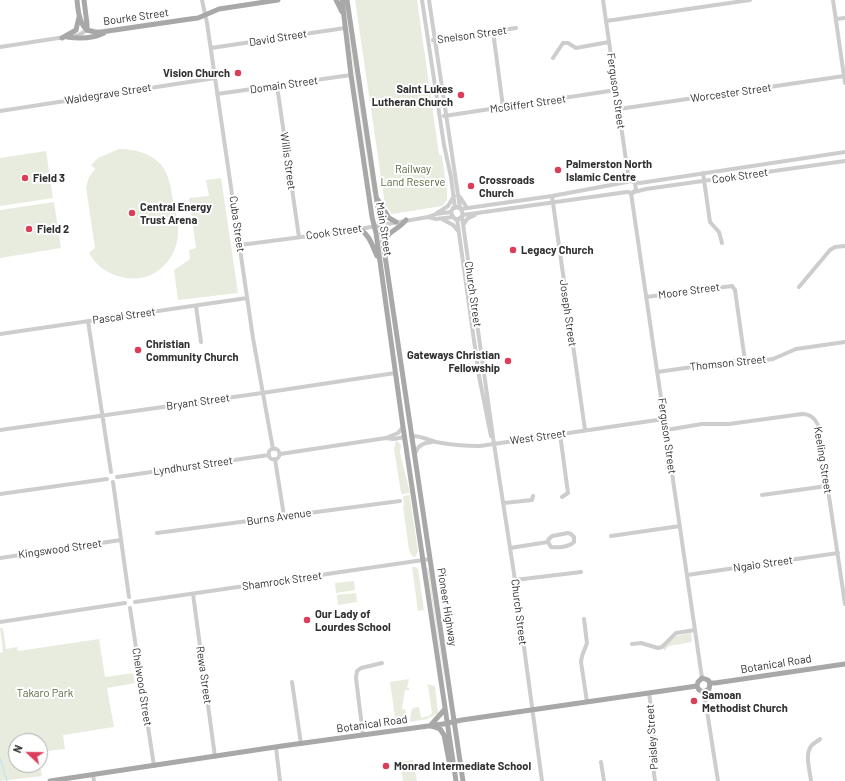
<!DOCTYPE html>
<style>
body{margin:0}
#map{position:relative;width:845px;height:781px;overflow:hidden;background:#fff;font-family:Barlow,sans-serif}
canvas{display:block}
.north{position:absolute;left:8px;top:733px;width:40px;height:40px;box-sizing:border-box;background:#fff;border:1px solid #acacac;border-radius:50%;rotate:292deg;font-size:11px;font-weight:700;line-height:16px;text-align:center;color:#303030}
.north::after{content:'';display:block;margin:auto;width:14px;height:18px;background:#dc3d59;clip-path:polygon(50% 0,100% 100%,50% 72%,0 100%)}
</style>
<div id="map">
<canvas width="845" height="781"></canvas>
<div class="north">N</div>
</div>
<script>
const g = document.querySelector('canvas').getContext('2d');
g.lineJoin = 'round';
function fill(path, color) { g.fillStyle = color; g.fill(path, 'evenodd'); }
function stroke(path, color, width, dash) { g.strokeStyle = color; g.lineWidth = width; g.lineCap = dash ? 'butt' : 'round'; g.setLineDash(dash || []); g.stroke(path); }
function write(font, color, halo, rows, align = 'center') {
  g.font = font + ' Barlow,sans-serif'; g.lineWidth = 4; g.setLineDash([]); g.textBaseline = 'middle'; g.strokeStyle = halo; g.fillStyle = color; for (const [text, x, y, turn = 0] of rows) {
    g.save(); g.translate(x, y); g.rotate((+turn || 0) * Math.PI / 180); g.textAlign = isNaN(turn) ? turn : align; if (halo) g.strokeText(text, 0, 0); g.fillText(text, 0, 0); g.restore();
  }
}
const green = new Path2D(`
 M 355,0 L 417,0 L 439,154 L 442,156 L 447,193 L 447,200 L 442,206 L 392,214 L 385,205 Z
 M 347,21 L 373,189 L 374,203 L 348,32 Z
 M 119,149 C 128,149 135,150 143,153 C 169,162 170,182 174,206 C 176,215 179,225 178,233 C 177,262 151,285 122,277 C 108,274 96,266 89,253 L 95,248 L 86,187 L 89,177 L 95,169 L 91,165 L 98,158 Z
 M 46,151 L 53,198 L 0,206 L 0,158 Z
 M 221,178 L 238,293 L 178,300 L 174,270 L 190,259 L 189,250 L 196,248 L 189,198 L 209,196 L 206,180 Z
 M 54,202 L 61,248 L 0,258 L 0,210 Z
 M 396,440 L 401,445 L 400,453 L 410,493 L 402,494 L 401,493 L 394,449 Z
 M 410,495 L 410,499 L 418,551 L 416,556 L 413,557 L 409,550 L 403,506 L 404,505 L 403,496 Z
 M 412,567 L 416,567 L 418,569 L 424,610 L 418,611 Z
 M 427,568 L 428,568 L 429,571 L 444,673 L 445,685 Z
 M 354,581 L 355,590 L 336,593 L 335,583 Z
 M 356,593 L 357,602 L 338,605 L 337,595 Z
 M 0,628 L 3,628 L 6,649 L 17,647 L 18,651 L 99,639 L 105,677 L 133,673 L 135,683 L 107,688 L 114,727 L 63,735 L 65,749 L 40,752 L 40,741 L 16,741 L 16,765 L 40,765 L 40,764 L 42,776 L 0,781 L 0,653 L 3,652 Z
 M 691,633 L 692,642 L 669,646 L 664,651 L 664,647 L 676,636 Z
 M 409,679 L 407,688 L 409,688 L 409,690 L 405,690 L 402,709 L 406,710 L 404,723 L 396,724 L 390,682 Z
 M 427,684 L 435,686 L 438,713 L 427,719 L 410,722 L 411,711 L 413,708 L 419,707 L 421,718 L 429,716 L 432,713 L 428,686 Z
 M 413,760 L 417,781 L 403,781 L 400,762 Z`);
const stream = new Path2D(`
 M 0,758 L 7,781`);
const minor = new Path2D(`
 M 202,0 L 207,23 L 253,338 L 273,449
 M 422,0 L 444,145 L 451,177 L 455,208
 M 429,0 L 460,208
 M 603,0 L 629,181
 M 833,0 L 845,83
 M 836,19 L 845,18
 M 606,21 L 750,0
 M 493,31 L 503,107
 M 72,36 L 79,35 L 87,30
 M 433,40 L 458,36 L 516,28
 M 0,47 L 65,37
 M 211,48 L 345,28
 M 553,58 L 563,43 L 568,43 L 576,48 L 609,42
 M 277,86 L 299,237
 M 217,94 L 351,75
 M 619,109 L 844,76
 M 0,111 L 215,78
 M 444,116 L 616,90
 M 703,173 L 710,222 L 719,232 L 722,243
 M 629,181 L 640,183 L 845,152
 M 634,192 L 646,189 L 845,161
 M 631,193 L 702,678
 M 552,196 L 585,430
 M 460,197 L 467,208
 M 461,209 L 552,196 L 627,182
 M 437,213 L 448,206 L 454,196
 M 463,215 L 627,192 L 633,193 L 636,189 L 635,183
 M 428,217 L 436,219 L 453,217
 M 462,217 L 494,444 L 515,580 L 542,781
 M 442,219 L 453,225 L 458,231
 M 457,219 L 479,376 L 491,436
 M 464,224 L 467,219 L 475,215
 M 240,245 L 348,231 L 428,217 L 436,214 L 451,212 L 453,208 L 457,207 L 461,209 L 463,215 L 459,219 L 455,219 L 452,215 L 451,212
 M 799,287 L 830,250 L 835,247 L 845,246
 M 646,297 L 732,286 L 735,290 L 745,361
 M 196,306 L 201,342
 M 88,321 L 111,472
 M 0,334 L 247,298
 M 657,372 L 735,361 L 750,362 L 766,360 L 773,359 L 796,349 L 845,342
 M 0,430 L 269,392 L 395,373
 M 666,430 L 702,424 L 729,424 L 802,414 C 811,414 817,420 819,429 L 845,604
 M 560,434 L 568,493 L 562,497
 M 411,436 C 420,435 428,440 436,442 C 451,445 465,446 480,446 L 664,419
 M 386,438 L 393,439 L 405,437
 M268.5 454a5.5 5.5 0 1 1 11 0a5.5 5.5 0 1 1-11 0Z
 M 280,454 L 386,438 L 398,433 L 403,427
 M 415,454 C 418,445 423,443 432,442
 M 275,459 L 284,516
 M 117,477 L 269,455
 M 113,482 L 129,597
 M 0,494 L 107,479
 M 762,495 L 827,486
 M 504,503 L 532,500 L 533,496
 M 157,533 L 400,501
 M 568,533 L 571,534 L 574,537 L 574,542 C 569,547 558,548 551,547 L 548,542 L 548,540 L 552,536 Z
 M 611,536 L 680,526
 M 510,548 L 548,542
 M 0,558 L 121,540
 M 687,575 L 838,553
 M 515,580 L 581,572
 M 193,594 L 215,757
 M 135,602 L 430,559
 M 130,608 L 154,766
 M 584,619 L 587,643 L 582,656 L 581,662 L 587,702
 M 0,622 L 125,603
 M 632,644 L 641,643 L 658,648 L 662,647 L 676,633 L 695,630
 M 292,682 L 301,744
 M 704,692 L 718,781
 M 649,693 L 654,728 L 652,758 L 655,781
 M 363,735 L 356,678 L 357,671 L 361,668 L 382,663
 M 276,748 L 280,781
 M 601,762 L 604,781
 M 93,775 L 94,781
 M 811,781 C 810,770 804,754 812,745 C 814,743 818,741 820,739`);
const major = new Path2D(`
 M 77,0 C 78,10 79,23 87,30
 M 84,0 L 87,24 L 87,30
 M 336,0 L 342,12
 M 342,0 L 351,75 L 372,217 L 376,233 L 403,427 L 456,781
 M 347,0 L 463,781
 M 87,30 L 95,32 L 101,32 L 190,19 L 198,18 L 219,9 L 278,0
 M 67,37 C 80,39 92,39 104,33
 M 62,38 L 76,30 L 79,17
 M 378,200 L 389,218 L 396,222
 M 360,229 C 370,236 372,245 377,256
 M 383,241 C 390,230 398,230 406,220
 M 710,683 L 715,683 L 845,664
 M 697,686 L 699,690 L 704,692 L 709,689 L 710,683
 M 697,686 L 698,682 L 702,678 L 708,680 L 710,683
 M 430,726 L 445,709
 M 431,726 L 440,729 L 444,735 L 450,766
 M 50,781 L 282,746 L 443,724 L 462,720 L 697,686`);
const markers = [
 [238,73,4,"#dc3d59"],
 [461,95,4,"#dc3d59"],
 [558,170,4,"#dc3d59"],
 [25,178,4,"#dc3d59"],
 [471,186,4,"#dc3d59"],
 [132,213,4,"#dc3d59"],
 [29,229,4,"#dc3d59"],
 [513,250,4,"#dc3d59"],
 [138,350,4,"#dc3d59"],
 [508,361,4,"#dc3d59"],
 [307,620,4,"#dc3d59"],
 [694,701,4,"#dc3d59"],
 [386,766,4,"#dc3d59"]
];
const streetNames = [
 ["Bourke Street",136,17,-8],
 ["Snelson Street",472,35,-8],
 ["David Street",278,38,-9],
 ["Domain Street",284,85,-8],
 ["Ferguson Street",616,91,82],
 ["Worcester Street",731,93,-8],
 ["Waldegrave Street",108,94,-9],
 ["McGiffert Street",528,104,-8],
 ["Willis Street",288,161,82],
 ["Cook Street",740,176,-8],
 ["Cuba Street",237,224,82],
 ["Main Street",384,229,81],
 ["Cook Street",334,232,-8],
 ["Moore Street",689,291,-8],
 ["Church Street",473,294,82],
 ["Joseph Street",568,313,82],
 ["Pascal Street",124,316,-8],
 ["Thomson Street",728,363,-6],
 ["Bryant Street",198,402,-8],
 ["Ferguson Street",667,436,82],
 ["West Street",538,437,-8],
 ["Keeling Street",823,460,81],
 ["Lyndhurst Street",193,466,-8],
 ["Burns Avenue",279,517,-8],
 ["Kingswood Street",60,549,-8],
 ["Ngaio Street",763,564,-8],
 ["Shamrock Street",282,581,-8],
 ["Pioneer Highway",447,607,81],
 ["Church Street",519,612,83],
 ["Botanical Road",776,664,-9],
 ["Rewa Street",204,675,82],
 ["Chelwood Street",142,687,81],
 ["Botanical Road",372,724,-8],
 ["Paisley Street",652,737,-94]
];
const poiNames = [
 ["Vision Church",230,73,"right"],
 ["Saint Lukes",453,89,"right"],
 ["Lutheran Church",453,102,"right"],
 ["Palmerston North",566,164],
 ["Islamic Centre",566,177],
 ["Field 3",33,178],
 ["Crossroads",479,180],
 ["Church",479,193],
 ["Central Energy",140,207],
 ["Trust Arena",140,220],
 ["Field 2",37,229],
 ["Legacy Church",521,250],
 ["Christian",146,344],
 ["Community Church",146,357],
 ["Gateways Christian",500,355,"right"],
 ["Fellowship",500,368,"right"],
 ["Our Lady of",315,614],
 ["Lourdes School",315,627],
 ["Samoan",702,695],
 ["Methodist Church",702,708],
 ["Monrad Intermediate School",394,766]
];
const parkNames = [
 ["Railway",413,169],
 ["Land Reserve",413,182],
 ["Takaro Park",45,693]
];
fill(green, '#e7ecdf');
stroke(stream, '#cce2eb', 1.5);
stroke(minor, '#cdcdcd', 4);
stroke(major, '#a8a8a8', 5);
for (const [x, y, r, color] of markers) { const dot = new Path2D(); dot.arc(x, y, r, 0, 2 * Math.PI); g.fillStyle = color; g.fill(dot); stroke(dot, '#fff', 1.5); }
write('11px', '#303030', '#fff', streetNames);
write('bold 11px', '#303030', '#fff', poiNames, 'left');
write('11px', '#57693f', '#fff', parkNames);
</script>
